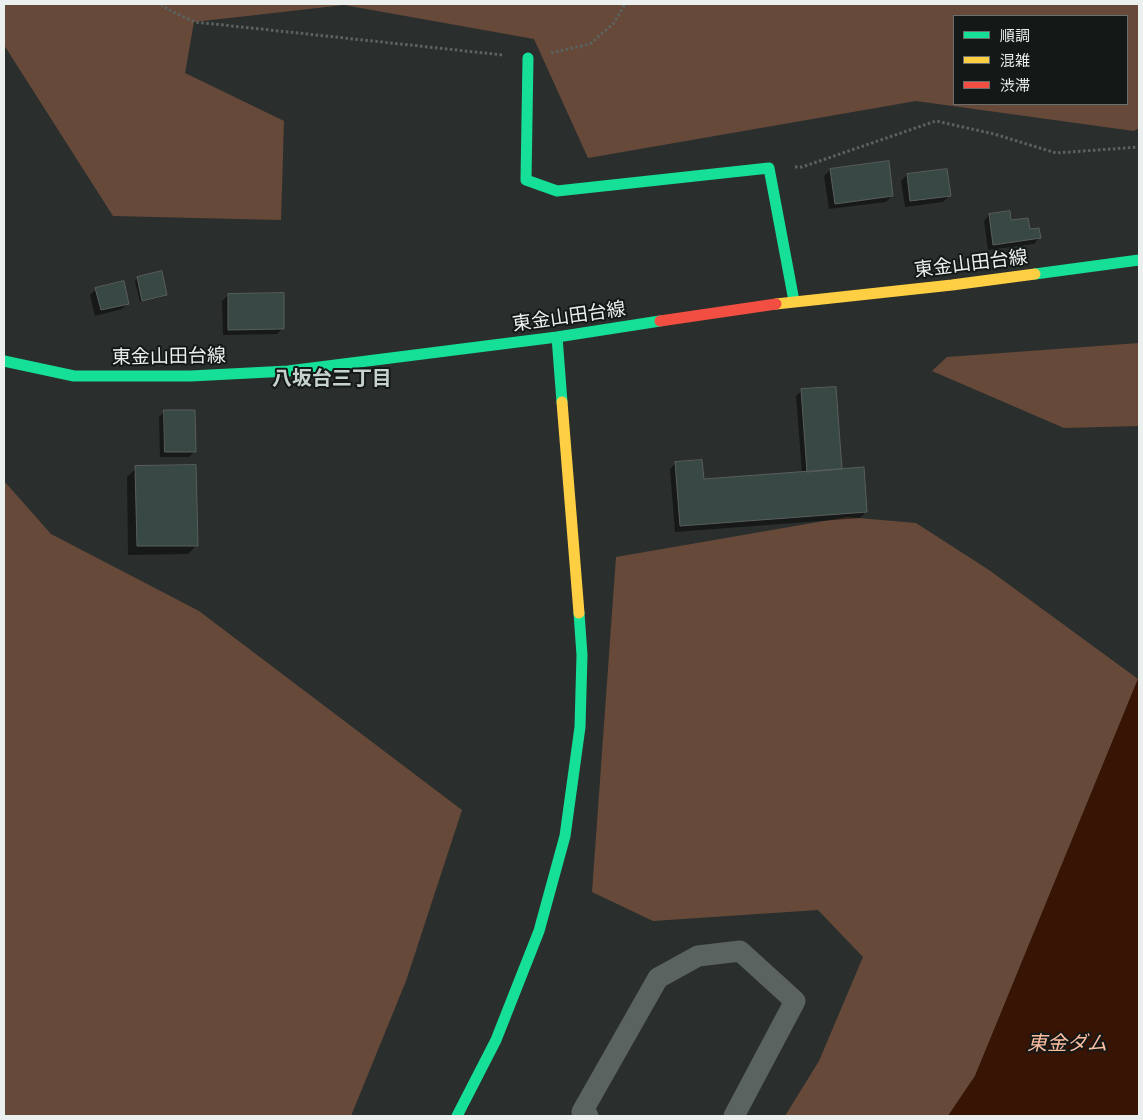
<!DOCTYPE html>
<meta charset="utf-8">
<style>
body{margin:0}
#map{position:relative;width:1143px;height:1120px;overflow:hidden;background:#2a2f2d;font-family:Cabin,"Noto Sans JP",sans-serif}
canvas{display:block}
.frame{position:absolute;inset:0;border:5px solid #ebf0ef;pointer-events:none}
.legend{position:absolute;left:953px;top:15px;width:175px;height:90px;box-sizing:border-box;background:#141817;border:1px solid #6a6e6d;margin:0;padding:6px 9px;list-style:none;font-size:15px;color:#ebf0ef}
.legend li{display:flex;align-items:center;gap:10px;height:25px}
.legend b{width:25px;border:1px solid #6a6e6d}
</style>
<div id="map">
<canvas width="1143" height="1120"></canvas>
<div class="frame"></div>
<ul class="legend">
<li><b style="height:6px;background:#16e098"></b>順調</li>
<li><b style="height:6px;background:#ffcf43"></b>混雑</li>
<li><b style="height:6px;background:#f24e42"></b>渋滞</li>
</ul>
</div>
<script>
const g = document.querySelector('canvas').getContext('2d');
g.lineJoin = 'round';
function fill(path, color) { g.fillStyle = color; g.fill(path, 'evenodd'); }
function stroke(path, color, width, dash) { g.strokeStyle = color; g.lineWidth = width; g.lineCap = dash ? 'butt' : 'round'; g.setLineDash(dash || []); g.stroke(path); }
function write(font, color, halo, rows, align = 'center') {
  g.font = font + ' Cabin,"Noto Sans JP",sans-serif'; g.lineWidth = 4; g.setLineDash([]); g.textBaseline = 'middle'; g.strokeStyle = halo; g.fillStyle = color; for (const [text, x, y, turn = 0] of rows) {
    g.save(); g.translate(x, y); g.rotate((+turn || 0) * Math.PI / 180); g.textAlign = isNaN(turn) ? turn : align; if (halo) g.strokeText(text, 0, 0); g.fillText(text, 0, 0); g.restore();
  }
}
const green = new Path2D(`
 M 4,4 L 1139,4 L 1139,128 L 1134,131 L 916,101 L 588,158 L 534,39 L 344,5 L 194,22 L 185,73 L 284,121 L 281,220 L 113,216 L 4,45 ZM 954,16 L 1127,16 L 1127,104 L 954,104 Z
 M 1139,343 L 1139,426 L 1064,428 L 932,371 L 947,357 Z
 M 4,481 L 51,534 L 199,611 L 462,810 L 406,981 L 351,1116 L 4,1116 Z
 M 847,517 L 916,523 L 989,570 L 1138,679 L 975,1076 L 948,1116 L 785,1116 L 819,1061 L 863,957 L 818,910 L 653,921 L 592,892 L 616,557 Z`);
const water = new Path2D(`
 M 1138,679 L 1139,1116 L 948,1116 L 975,1076 Z`);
const shadow = new Path2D(`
 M 830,170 L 892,196 L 886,202 L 829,209 L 824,176 Z
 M 907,175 L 949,196 L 943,202 L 905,207 L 901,181 Z
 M 989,215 L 1010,221 L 1039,238 L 1034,244 L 988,250 L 984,221 Z
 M 161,273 L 166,294 L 163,297 L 140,302 L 135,281 L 137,278 Z
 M 96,289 L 128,303 L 122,309 L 95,316 L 90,295 Z
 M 228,295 L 283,328 L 277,334 L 223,335 L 222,301 Z
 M 802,390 L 841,470 L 866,512 L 860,518 L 675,532 L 670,469 L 676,463 L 703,481 L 802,473 L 796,396 Z
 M 165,411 L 195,451 L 189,457 L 160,457 L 159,417 Z
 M 136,468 L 197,545 L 188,554 L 128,555 L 127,477 Z`);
const building = new Path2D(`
 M 889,161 L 893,196 L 835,204 L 830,169 Z
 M 947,169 L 951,196 L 910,201 L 907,174 Z
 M 1010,211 L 1011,220 L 1028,218 L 1030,229 L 1039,228 L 1041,238 L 993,245 L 989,214 Z
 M 162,271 L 167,295 L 142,301 L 137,277 Z
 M 124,281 L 129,304 L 101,310 L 95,288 Z
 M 284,293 L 284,329 L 228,330 L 228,294 Z
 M 836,387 L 842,469 L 807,472 L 801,389 Z
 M 164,410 L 195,410 L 196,452 L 165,452 Z
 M 702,460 L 704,479 L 864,467 L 867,512 L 680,526 L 675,462 Z
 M 196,465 L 198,546 L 137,546 L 135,466 Z`);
const path = new Path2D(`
 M 161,4 L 167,9 L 195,22 L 503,55
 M 551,53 L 590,44 L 613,24 L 625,4
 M 795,167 L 802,167 L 936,121 L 994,134 L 1056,153 L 1139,147`);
const street = new Path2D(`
 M 588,1116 L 582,1112 L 658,978 L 698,956 L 740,951 L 795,1001 L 734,1116`);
const fast = new Path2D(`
 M 528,58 L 526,180 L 557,191 L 769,168 L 794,301
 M 1035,274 L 1139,260
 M 557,337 L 562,402
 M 4,361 L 74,376 L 191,376 L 288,371 L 557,337 L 660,321
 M 457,1116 L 496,1040 L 539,931 L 565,836 L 580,727 L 582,655 L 579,613`);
const slow = new Path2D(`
 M 776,304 L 952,285 L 1035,274
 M 562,402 L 579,613`);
const jam = new Path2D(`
 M 660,321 L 776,304`);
const streetNames = [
 ["東金山田台線",971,264,-7],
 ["東金山田台線",569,317,-8],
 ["東金山田台線",169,357,-1]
];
const neighbourhoodNames = [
 ["八坂台三丁目",332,379]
];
const waterNames = [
 ["東金ダム",1067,1044]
];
fill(green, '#67493a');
fill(water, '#381404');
fill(shadow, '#0007');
fill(building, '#384844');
stroke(building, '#595e5c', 1);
stroke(path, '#5b6260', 3, [2.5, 2.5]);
stroke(street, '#5b6360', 21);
stroke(fast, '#16e098', 11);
stroke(slow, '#ffcf43', 11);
stroke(jam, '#f24e42', 11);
write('19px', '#ebf0ef', '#141817', streetNames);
write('bold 20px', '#c6d2ce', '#141817', neighbourhoodNames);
write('italic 20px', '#fabda0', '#141817', waterNames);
</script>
